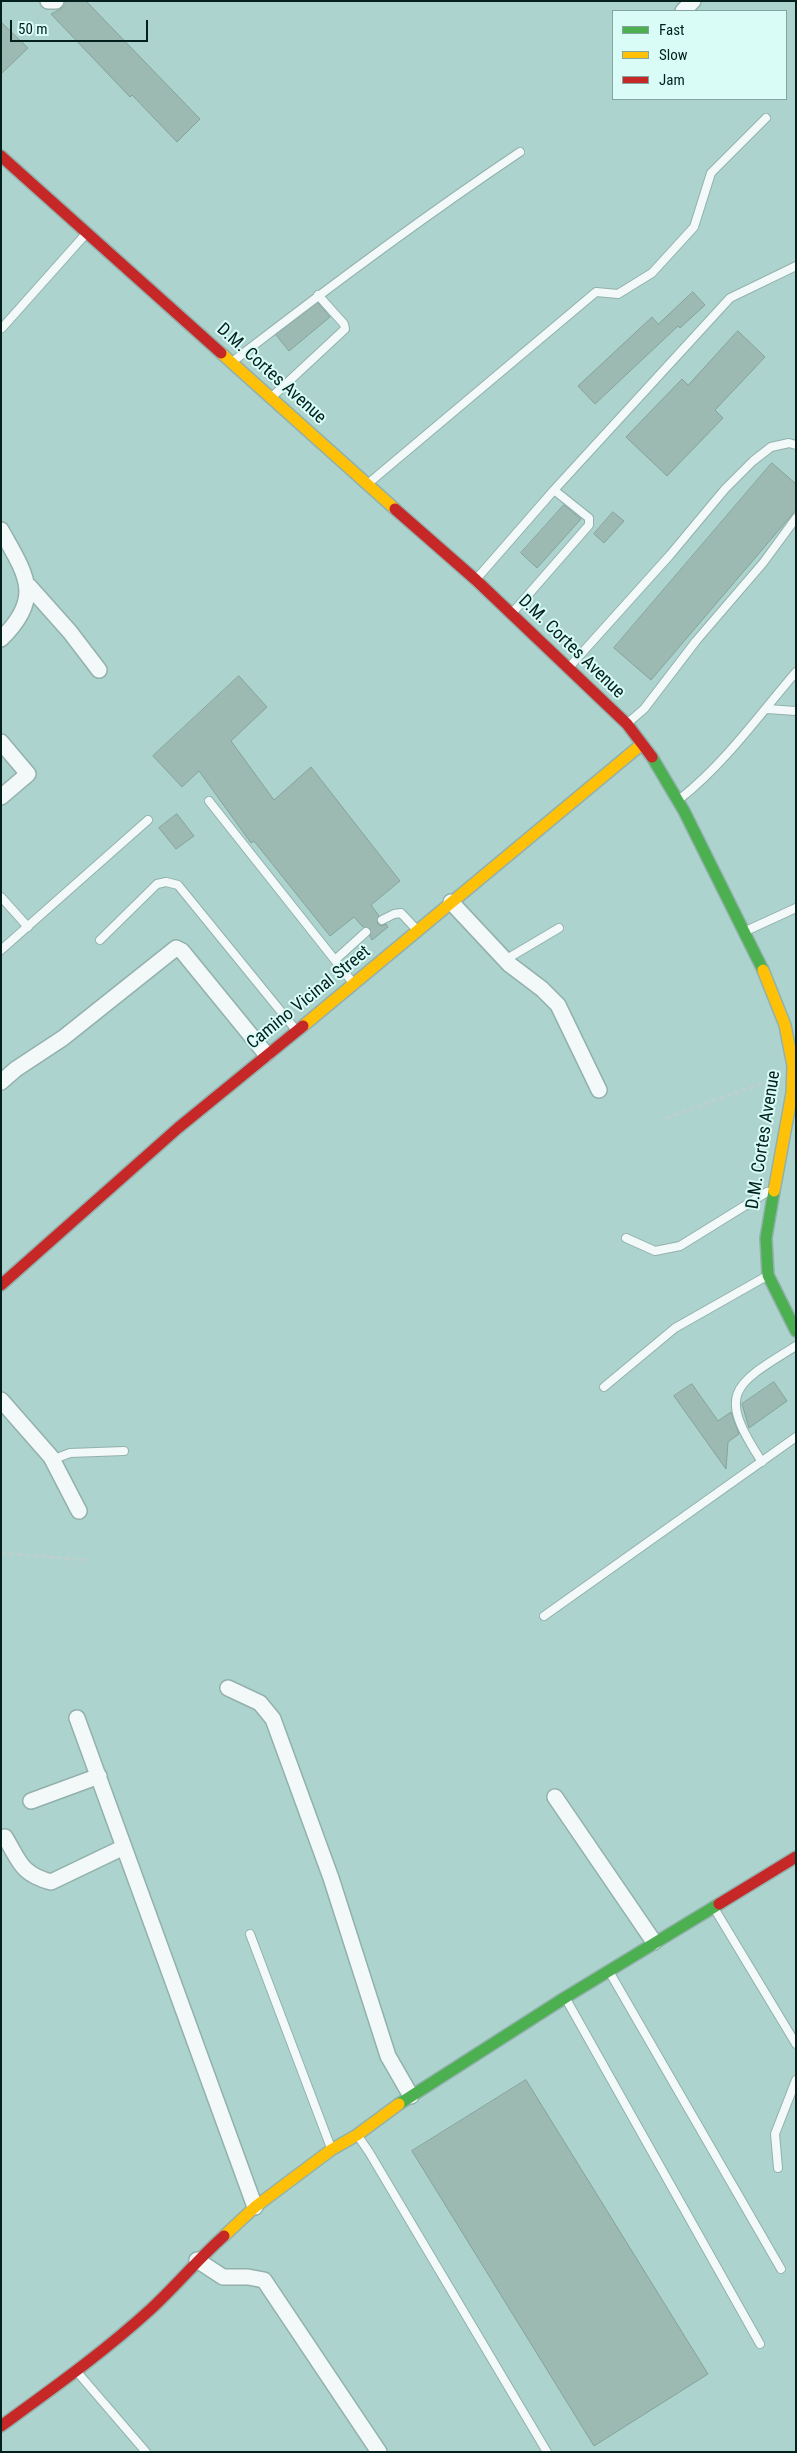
<!DOCTYPE html>
<style>
body{margin:0}
#map{position:relative;width:797px;height:2453px;overflow:hidden;background:#acd3cd;font-family:"Roboto Condensed",sans-serif}
canvas{display:block}
.frame{position:absolute;inset:0;border:2px solid #03201d;pointer-events:none}
.legend{position:absolute;left:612px;top:10px;width:175px;height:90px;box-sizing:border-box;background:#dafcf7;border:1px solid #84a4a0;margin:0;padding:6px 9px;list-style:none;font-size:15px;color:#03201d}
.legend li{display:flex;align-items:center;gap:10px;height:25px}
.legend b{width:25px;border:1px solid #84a4a0}
.scale{position:absolute;left:10px;top:20px;width:138px;height:22px;box-sizing:border-box;border:2px solid #03201d;border-top:0;padding-left:6px;font-size:15px;line-height:18px;white-space:nowrap;color:#03201d;-webkit-text-stroke:4px #dafcf7;paint-order:stroke}
</style>
<div id="map">
<canvas width="797" height="2453"></canvas>
<div class="frame"></div>
<ul class="legend">
<li><b style="height:6px;background:#4caf50"></b>Fast</li>
<li><b style="height:6px;background:#ffc107"></b>Slow</li>
<li><b style="height:6px;background:#c62828"></b>Jam</li>
</ul>
<div class="scale">50 m</div>
</div>
<script>
const g = document.querySelector('canvas').getContext('2d');
g.lineJoin = 'round';
function fill(path, color) { g.fillStyle = color; g.fill(path, 'evenodd'); }
function stroke(path, color, width, dash) { g.strokeStyle = color; g.lineWidth = width; g.lineCap = dash ? 'butt' : 'round'; g.setLineDash(dash || []); g.stroke(path); }
function write(font, color, halo, rows, align = 'center') {
  g.font = font + ' "Roboto Condensed",sans-serif'; g.lineWidth = 4; g.setLineDash([]); g.textBaseline = 'middle'; g.strokeStyle = halo; g.fillStyle = color; for (const [text, x, y, turn = 0] of rows) {
    g.save(); g.translate(x, y); g.rotate((+turn || 0) * Math.PI / 180); g.textAlign = isNaN(turn) ? turn : align; if (halo) g.strokeText(text, 0, 0); g.fillText(text, 0, 0); g.restore();
  }
}
const building = new Path2D(`
 M 65,1 L 86,1 L 200,119 L 177,142 L 132,95 L 130,97 L 51,14 L 61,9 Z
 M 1,22 L 28,48 L 1,74 Z
 M 693,292 L 705,305 L 680,328 L 678,326 L 595,404 L 578,386 L 652,317 L 658,324 Z
 M 318,303 L 330,317 L 289,351 L 276,335 Z
 M 738,331 L 765,357 L 715,410 L 723,418 L 667,476 L 626,437 L 682,379 L 688,385 Z
 M 772,463 L 796,484 L 796,510 L 651,680 L 614,648 Z
 M 564,505 L 581,519 L 537,568 L 521,553 Z
 M 613,512 L 624,521 L 604,543 L 594,534 Z
 M 239,676 L 267,707 L 231,741 L 274,800 L 311,767 L 400,881 L 371,905 L 379,916 L 377,923 L 381,926 L 386,924 L 388,927 L 372,940 L 370,936 L 370,929 L 363,927 L 354,917 L 330,936 L 254,841 L 251,843 L 199,771 L 182,787 L 153,756 Z
 M 177,814 L 194,836 L 176,849 L 159,828 Z
 M 774,1382 L 787,1401 L 749,1428 L 742,1404 Z
 M 692,1384 L 718,1421 L 731,1412 L 739,1434 L 728,1442 L 726,1469 L 674,1396 Z
 M 526,2080 L 708,2374 L 594,2446 L 412,2151 Z`);
const path = new Path2D(`
 M 667,1118 L 760,1084 L 770,1085
 M 1,1553 L 86,1560`);
const lane = new Path2D(`
 M 2,328 L 84,236
 M 236,359 C 329,287 423,217 520,152
 M 274,395 L 345,329 L 344,324 L 318,295
 M 370,482 L 596,292 L 618,294 L 652,273 L 694,227 L 711,173 L 766,118
 M 479,576 L 554,490 L 730,298 L 796,266
 M 514,611 L 589,525 L 589,518 L 554,490
 M 572,664 L 670,555 L 725,489 L 753,461 L 771,447 L 789,443 L 796,445
 M 767,709 L 796,711
 M 630,721 L 644,709 L 696,641 L 763,563 L 796,518
 M 681,798 C 726,762 759,715 796,672
 M 209,801 L 353,983
 M 1,897 L 28,927
 M 382,920 L 394,914 L 401,913 L 417,930
 M 748,930 L 796,908
 M 100,940 L 157,884 L 166,882 L 178,885 L 296,1030
 M 1,950 L 148,820
 M 335,960 L 366,932
 M 505,960 L 559,928
 M 626,1238 L 655,1251 L 680,1246 L 767,1192
 M 604,1387 L 675,1328 L 765,1277
 M 51,1457 L 57,1458 L 70,1453 L 124,1451
 M 762,1462 C 717,1393 731,1386 796,1346
 M 544,1616 L 796,1437
 M 714,1908 L 796,2044
 M 250,1934 L 331,2148
 M 610,1973 L 781,2269
 M 566,1999 L 760,2344
 M 358,2136 L 369,2152 L 547,2452
 M 778,2168 L 775,2134 L 796,2080
 M 78,2373 L 146,2452`);
const street = new Path2D(`
 M 48,1 L 56,1
 M 683,11 L 693,1
 M 1,530 C 26,575 44,597 1,639
 M 29,586 L 70,632 L 99,670
 M 1,742 L 28,774 L 1,797
 M 451,902 L 509,964 L 542,989 L 558,1005 L 599,1090
 M 1,1082 L 16,1069 L 63,1038 L 176,948 L 182,951 L 266,1054
 M 1,1400 L 51,1457 L 79,1511
 M 228,1688 L 260,1703 L 273,1719 L 331,1878 L 388,2056 L 411,2096
 M 77,1718 L 255,2207
 M 555,1797 L 654,1942
 M 31,1801 L 99,1776
 M 5,1837 C 20,1862 21,1874 51,1882 L 124,1847
 M 197,2260 L 223,2277 L 248,2277 L 264,2280 L 379,2452`);
const fast = new Path2D(`
 M 652,757 L 684,811 L 763,970
 M 774,1191 L 766,1238 L 768,1275 L 796,1331
 M 399,2104 L 566,1997 L 719,1904`);
const slow = new Path2D(`
 M 221,353 L 395,509
 M 763,970 L 785,1025 L 793,1066 L 792,1093 L 774,1191
 M 303,1026 L 642,744
 M 224,2236 L 255,2207 L 331,2150 L 357,2135 L 399,2104`);
const jam = new Path2D(`
 M 1,156 L 221,353
 M 395,509 L 476,580 L 627,724 L 652,757
 M 1,1285 L 178,1128 L 303,1026
 M 719,1904 L 796,1857
 M 1,2426 C 52,2389 104,2352 151,2309 C 176,2286 198,2259 224,2236`);
const streetNames = [
 ["D.M. Cortes Avenue",271,374,42],
 ["D.M. Cortes Avenue",571,647,44],
 ["Camino Vicinal Street",309,998,-39],
 ["D.M. Cortes Avenue",764,1140,-81]
];
fill(building, '#9cbab2');
stroke(building, '#85a29a', 1);
stroke(lane, '#92b1ad', 10);
stroke(street, '#92b1ad', 18);
stroke(fast, '#92b1ad', 14);
stroke(slow, '#92b1ad', 14);
stroke(jam, '#92b1ad', 14);
stroke(path, '#c2cecc', 3, [4, 4]);
stroke(lane, '#f3f8f8', 8);
stroke(street, '#f3f8f8', 15);
stroke(fast, '#4caf50', 11);
stroke(slow, '#ffc107', 11);
stroke(jam, '#c62828', 11);
write('18px', '#03201d', '#dafcf7', streetNames);
</script>
